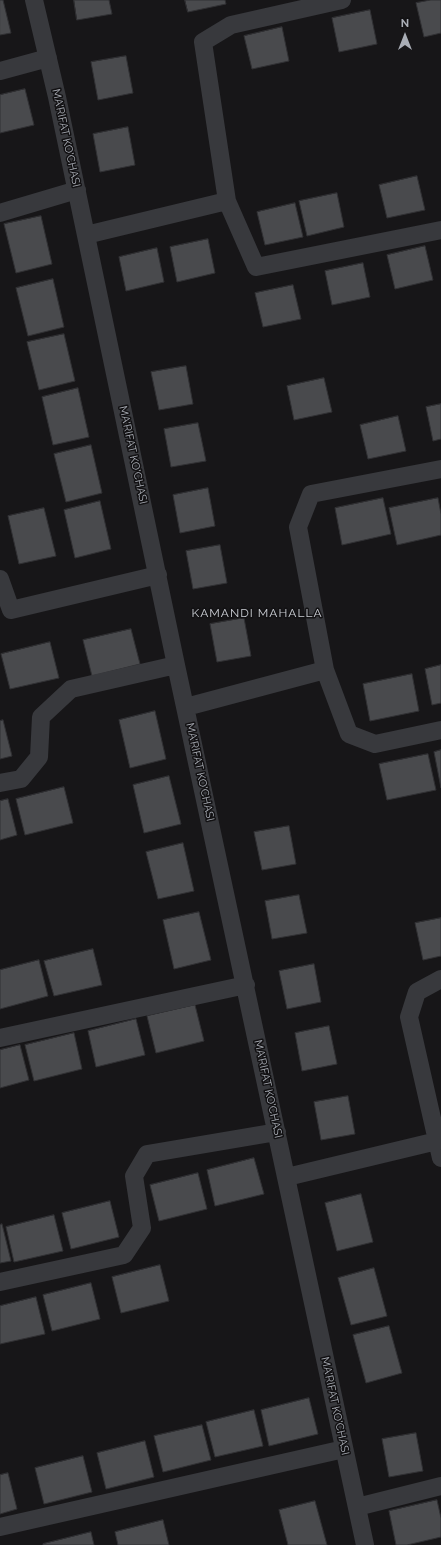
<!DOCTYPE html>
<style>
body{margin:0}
#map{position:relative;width:441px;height:1545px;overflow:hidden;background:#171618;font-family:Raleway,sans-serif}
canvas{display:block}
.north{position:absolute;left:385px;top:16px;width:40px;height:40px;-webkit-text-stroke:3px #121113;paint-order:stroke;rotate:0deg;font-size:11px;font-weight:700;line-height:16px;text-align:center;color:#aaaeb6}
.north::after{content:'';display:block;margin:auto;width:14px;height:18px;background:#aaaeb6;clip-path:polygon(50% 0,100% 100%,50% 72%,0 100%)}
</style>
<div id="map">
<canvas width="441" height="1545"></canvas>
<div class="north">N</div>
</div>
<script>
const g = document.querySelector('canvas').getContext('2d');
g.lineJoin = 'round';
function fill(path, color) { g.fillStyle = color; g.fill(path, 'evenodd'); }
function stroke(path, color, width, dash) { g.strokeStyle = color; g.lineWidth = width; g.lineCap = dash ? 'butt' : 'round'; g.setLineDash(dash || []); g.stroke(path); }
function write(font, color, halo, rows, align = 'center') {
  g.font = font + ' Raleway,sans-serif'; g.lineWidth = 3; g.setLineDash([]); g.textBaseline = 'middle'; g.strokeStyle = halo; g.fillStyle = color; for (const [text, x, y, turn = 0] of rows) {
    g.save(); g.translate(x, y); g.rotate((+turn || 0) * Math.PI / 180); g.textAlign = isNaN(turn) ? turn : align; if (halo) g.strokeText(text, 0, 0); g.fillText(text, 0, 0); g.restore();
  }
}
const building = new Path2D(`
 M 0,0 L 3,0 L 11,33 L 0,35 Z
 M 74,0 L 109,0 L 112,14 L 77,20 Z
 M 185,0 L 225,0 L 226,4 L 188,12 Z
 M 431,0 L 441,0 L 441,33 L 424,37 L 416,3 Z
 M 370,10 L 377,44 L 339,52 L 332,18 Z
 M 282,27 L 289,61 L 252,69 L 244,36 Z
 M 126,56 L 133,93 L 98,100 L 91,62 Z
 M 25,89 L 34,125 L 0,133 L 0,95 Z
 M 128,127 L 135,165 L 100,172 L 93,134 Z
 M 417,176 L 425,210 L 387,218 L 379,185 Z
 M 337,193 L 344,227 L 307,236 L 299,201 Z
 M 295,203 L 303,237 L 265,245 L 257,212 Z
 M 41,216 L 52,264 L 16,273 L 4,224 Z
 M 208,239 L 215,273 L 177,282 L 170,247 Z
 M 425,246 L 433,280 L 395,289 L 387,255 Z
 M 157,248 L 164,282 L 126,291 L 119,257 Z
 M 363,263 L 370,297 L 332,305 L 325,271 Z
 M 53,279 L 64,327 L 28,336 L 16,288 Z
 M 293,285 L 301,319 L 263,327 L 255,293 Z
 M 64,334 L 75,381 L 39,390 L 27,342 Z
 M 186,366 L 193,404 L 159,410 L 151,372 Z
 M 324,378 L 332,412 L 294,420 L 287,386 Z
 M 78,388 L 89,437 L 53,445 L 42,397 Z
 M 441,404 L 441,439 L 433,441 L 426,407 Z
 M 398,416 L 406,451 L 368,459 L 360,425 Z
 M 198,423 L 206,461 L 171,467 L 164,429 Z
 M 91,445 L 102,493 L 66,502 L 54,454 Z
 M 208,488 L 215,526 L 180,533 L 173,495 Z
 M 383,498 L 391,534 L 342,545 L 335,508 Z
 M 438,498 L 441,514 L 441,535 L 397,545 L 389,508 Z
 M 100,501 L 111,549 L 75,558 L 64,510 Z
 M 44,508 L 56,556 L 19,564 L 8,516 Z
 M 220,545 L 227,583 L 193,589 L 186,551 Z
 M 244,618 L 251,656 L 217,662 L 210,624 Z
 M 131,629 L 140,664 L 92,676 L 83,640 Z
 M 50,642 L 59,678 L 10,689 L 1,654 Z
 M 441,665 L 441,703 L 432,705 L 425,669 Z
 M 412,674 L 419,711 L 370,721 L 363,684 Z
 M 155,711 L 166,759 L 130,768 L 119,720 Z
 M 3,720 L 12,756 L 0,759 L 0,721 Z
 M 441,750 L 441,788 L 434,752 Z
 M 428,754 L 436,790 L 387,800 L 379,764 Z
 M 169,776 L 181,824 L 144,833 L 133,785 Z
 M 64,787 L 73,823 L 25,835 L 16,799 Z
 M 8,799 L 17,835 L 0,840 L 0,801 Z
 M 289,826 L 296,864 L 262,870 L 254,832 Z
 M 183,843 L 194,891 L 158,899 L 146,852 Z
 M 299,895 L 307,933 L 272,939 L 265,901 Z
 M 199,912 L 211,960 L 174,969 L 163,920 Z
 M 441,918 L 441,956 L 423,960 L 415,923 Z
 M 93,949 L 102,985 L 54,996 L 44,961 Z
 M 39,960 L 48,996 L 0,1009 L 0,970 Z
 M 314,964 L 321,1002 L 287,1009 L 279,971 Z
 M 195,1005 L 204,1041 L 156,1053 L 147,1016 Z
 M 136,1019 L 145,1055 L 96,1067 L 88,1031 Z
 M 329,1026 L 337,1064 L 302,1071 L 295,1033 Z
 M 74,1033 L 82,1069 L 34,1081 L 25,1045 Z
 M 20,1045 L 29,1080 L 0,1088 L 0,1050 Z
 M 348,1096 L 355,1134 L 321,1140 L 314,1102 Z
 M 254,1158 L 264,1194 L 215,1206 L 207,1170 Z
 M 198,1173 L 207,1209 L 159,1221 L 150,1185 Z
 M 361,1194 L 373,1242 L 337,1251 L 325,1203 Z
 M 110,1201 L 119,1237 L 71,1249 L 62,1213 Z
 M 54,1215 L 63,1251 L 14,1262 L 6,1227 Z
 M 2,1224 L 11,1261 L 0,1263 L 0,1225 Z
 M 160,1265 L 169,1301 L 121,1313 L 112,1277 Z
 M 374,1268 L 387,1316 L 351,1325 L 338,1278 Z
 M 91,1283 L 100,1319 L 52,1331 L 43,1295 Z
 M 36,1297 L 45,1334 L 0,1344 L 0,1306 Z
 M 389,1326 L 402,1373 L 366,1383 L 353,1335 Z
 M 309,1398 L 318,1434 L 269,1446 L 261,1410 Z
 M 254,1410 L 263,1446 L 215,1457 L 206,1422 Z
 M 202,1425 L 211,1460 L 163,1472 L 154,1436 Z
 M 416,1433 L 423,1471 L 389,1477 L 382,1439 Z
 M 145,1441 L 154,1477 L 106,1489 L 97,1453 Z
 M 83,1456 L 92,1492 L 44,1504 L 35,1468 Z
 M 8,1473 L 17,1509 L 0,1514 L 0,1475 Z
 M 437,1500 L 441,1518 L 441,1537 L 407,1545 L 396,1545 L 389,1511 Z
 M 315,1501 L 327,1545 L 288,1545 L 279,1510 Z
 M 163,1520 L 169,1545 L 118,1545 L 115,1532 Z
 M 91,1532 L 94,1545 L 43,1545 L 43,1544 Z`);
const minor = new Path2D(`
 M 34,0 L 57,97 L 176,665 L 365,1545
 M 342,0 L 231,25 L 203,42 L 227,201 L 256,267 L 441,230
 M 0,71 L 48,58
 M 0,213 L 77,190
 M 86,235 L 227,201
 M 441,469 L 311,494 L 298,527 L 325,670 L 349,734 L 375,744 L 441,730
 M 0,579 L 11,610 L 158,575
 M 186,707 L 325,670
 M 0,783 L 21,779 L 39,757 L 41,717 L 71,689 L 176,665
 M 441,979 L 417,992 L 409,1017 L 441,1158
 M 0,1038 L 246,985
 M 287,1177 L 437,1141
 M 0,1282 L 124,1255 L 142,1228 L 134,1176 L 147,1154 L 277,1132
 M 357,1507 L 441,1486
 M 0,1527 L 344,1449`);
const streetNames = [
 ["MA'RIFAT KO'CHASI",66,138,78],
 ["MA'RIFAT KO'CHASI",133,455,78],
 ["MA'RIFAT KO'CHASI",200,772,78],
 ["MA'RIFAT KO'CHASI",268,1089,78],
 ["MA'RIFAT KO'CHASI",335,1406,78]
];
const neighbourhoodNames = [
 ["KAMANDI MAHALLA",257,613]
];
fill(building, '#494a4d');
stroke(building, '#313134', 1);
stroke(minor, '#38393d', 18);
write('11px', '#aaaeb6', '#121113', streetNames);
g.letterSpacing = '1px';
write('12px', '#cacdd3', '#121113', neighbourhoodNames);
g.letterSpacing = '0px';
</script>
